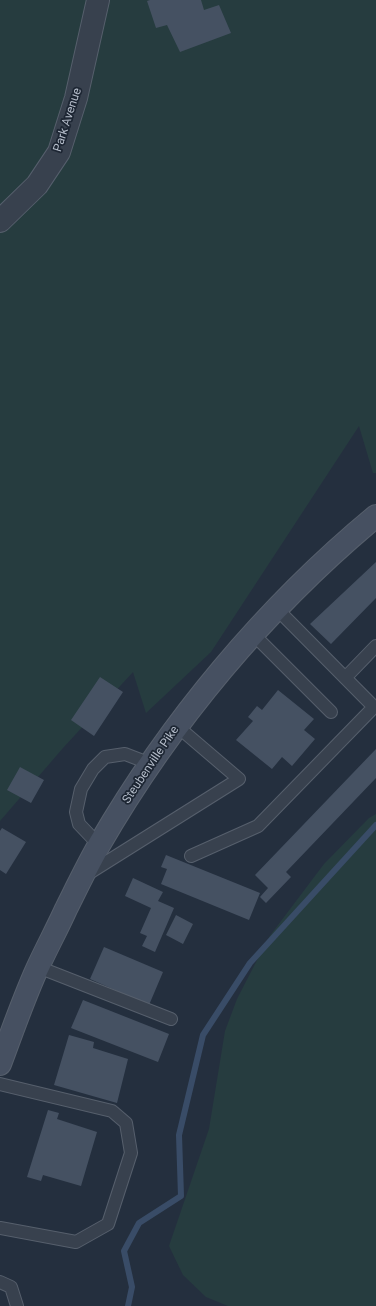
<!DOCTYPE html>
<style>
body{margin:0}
canvas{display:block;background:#242f3e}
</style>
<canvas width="376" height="1306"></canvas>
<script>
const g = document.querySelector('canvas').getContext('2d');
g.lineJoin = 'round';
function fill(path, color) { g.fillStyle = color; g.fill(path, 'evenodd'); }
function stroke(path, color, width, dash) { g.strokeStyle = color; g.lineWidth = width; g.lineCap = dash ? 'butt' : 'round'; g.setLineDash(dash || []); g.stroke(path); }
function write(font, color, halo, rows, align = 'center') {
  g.font = font + ' Roboto,sans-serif'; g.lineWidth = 3.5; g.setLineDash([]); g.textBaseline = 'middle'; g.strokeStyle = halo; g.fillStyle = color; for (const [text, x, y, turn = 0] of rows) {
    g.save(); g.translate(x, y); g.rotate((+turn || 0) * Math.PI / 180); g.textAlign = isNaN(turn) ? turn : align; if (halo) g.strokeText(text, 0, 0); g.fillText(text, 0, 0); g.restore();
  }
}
const green = new Path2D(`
 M 0,0 L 376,0 L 376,473 L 373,473 L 359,426 L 211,652 L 146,713 L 133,672 L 63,748 L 0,821 Z
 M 376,814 L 376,1306 L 228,1306 L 206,1297 L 183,1275 L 169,1246 L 209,1129 L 225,1031 L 237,999 L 269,937 L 324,864 L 369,818 Z`);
const stream = new Path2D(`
 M 128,1306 L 132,1287 L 124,1251 L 139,1223 L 181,1196 L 179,1135 L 203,1035 L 250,963 L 376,825`);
const building = new Path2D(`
 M 150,0 L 201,0 L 204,10 L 219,5 L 231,33 L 180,52 L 167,25 L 156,28 L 147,1 Z
 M 376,562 L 376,598 L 331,644 L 310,624 Z
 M 100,677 L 123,692 L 94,736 L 71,720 Z
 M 278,690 L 314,719 L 304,730 L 315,739 L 292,766 L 282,757 L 272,769 L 236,740 L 253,721 L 248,717 L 257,706 L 262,710 Z
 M 376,749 L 376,778 L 286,872 L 291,877 L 266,903 L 260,897 L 268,888 L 255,875 Z
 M 20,767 L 44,780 L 31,803 L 7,790 Z
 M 2,828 L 26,842 L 6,874 L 0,870 L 0,831 Z
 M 166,855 L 260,893 L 249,920 L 161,884 L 167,869 L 161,867 Z
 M 133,878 L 163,892 L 158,901 L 174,908 L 155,952 L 142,946 L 147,936 L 140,933 L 151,908 L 125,896 Z
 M 176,915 L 193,924 L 183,944 L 166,935 Z
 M 104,947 L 163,972 L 149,1005 L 90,979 Z
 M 83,1000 L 169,1034 L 158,1062 L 71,1028 Z
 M 69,1035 L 94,1042 L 93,1048 L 128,1059 L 117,1103 L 54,1085 Z
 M 48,1110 L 59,1113 L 57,1119 L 97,1132 L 81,1186 L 43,1175 L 41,1181 L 27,1177 Z`);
const lane = new Path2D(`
 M 253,634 L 331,712
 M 345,678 L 376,646
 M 99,845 L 79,824 L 76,812 L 81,789 L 93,769 L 105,757 L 125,754 L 151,764
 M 191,856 L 258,826 L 374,707 L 276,608
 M 86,875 L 239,779 L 177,726
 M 38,967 L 171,1019
 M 0,1084 L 112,1111 L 126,1123 L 131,1153 L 108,1224 L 76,1242 L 0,1228
 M 0,1282 L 11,1287 L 17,1306`);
const street = new Path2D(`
 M 0,221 L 37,185 L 59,152 L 76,98 L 98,0`);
const secondary = new Path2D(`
 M 0,1064 C 12,1032 23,1000 37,969 C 46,949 57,929 66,909 C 77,887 87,866 99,845 C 170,722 266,607 376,516`);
const streetNames = [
 ["Park Avenue",68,120,-72],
 ["Steubenville Pike",151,765,-56]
];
fill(green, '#263c3f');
stroke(stream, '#394c67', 6);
fill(building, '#455162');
stroke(lane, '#565f6c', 14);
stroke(street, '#565f6c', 24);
stroke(secondary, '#565f6c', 24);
stroke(lane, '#38414e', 12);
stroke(street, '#38414e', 22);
stroke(secondary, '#465061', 22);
write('12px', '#b4bcc9', '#1d2633', streetNames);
</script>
